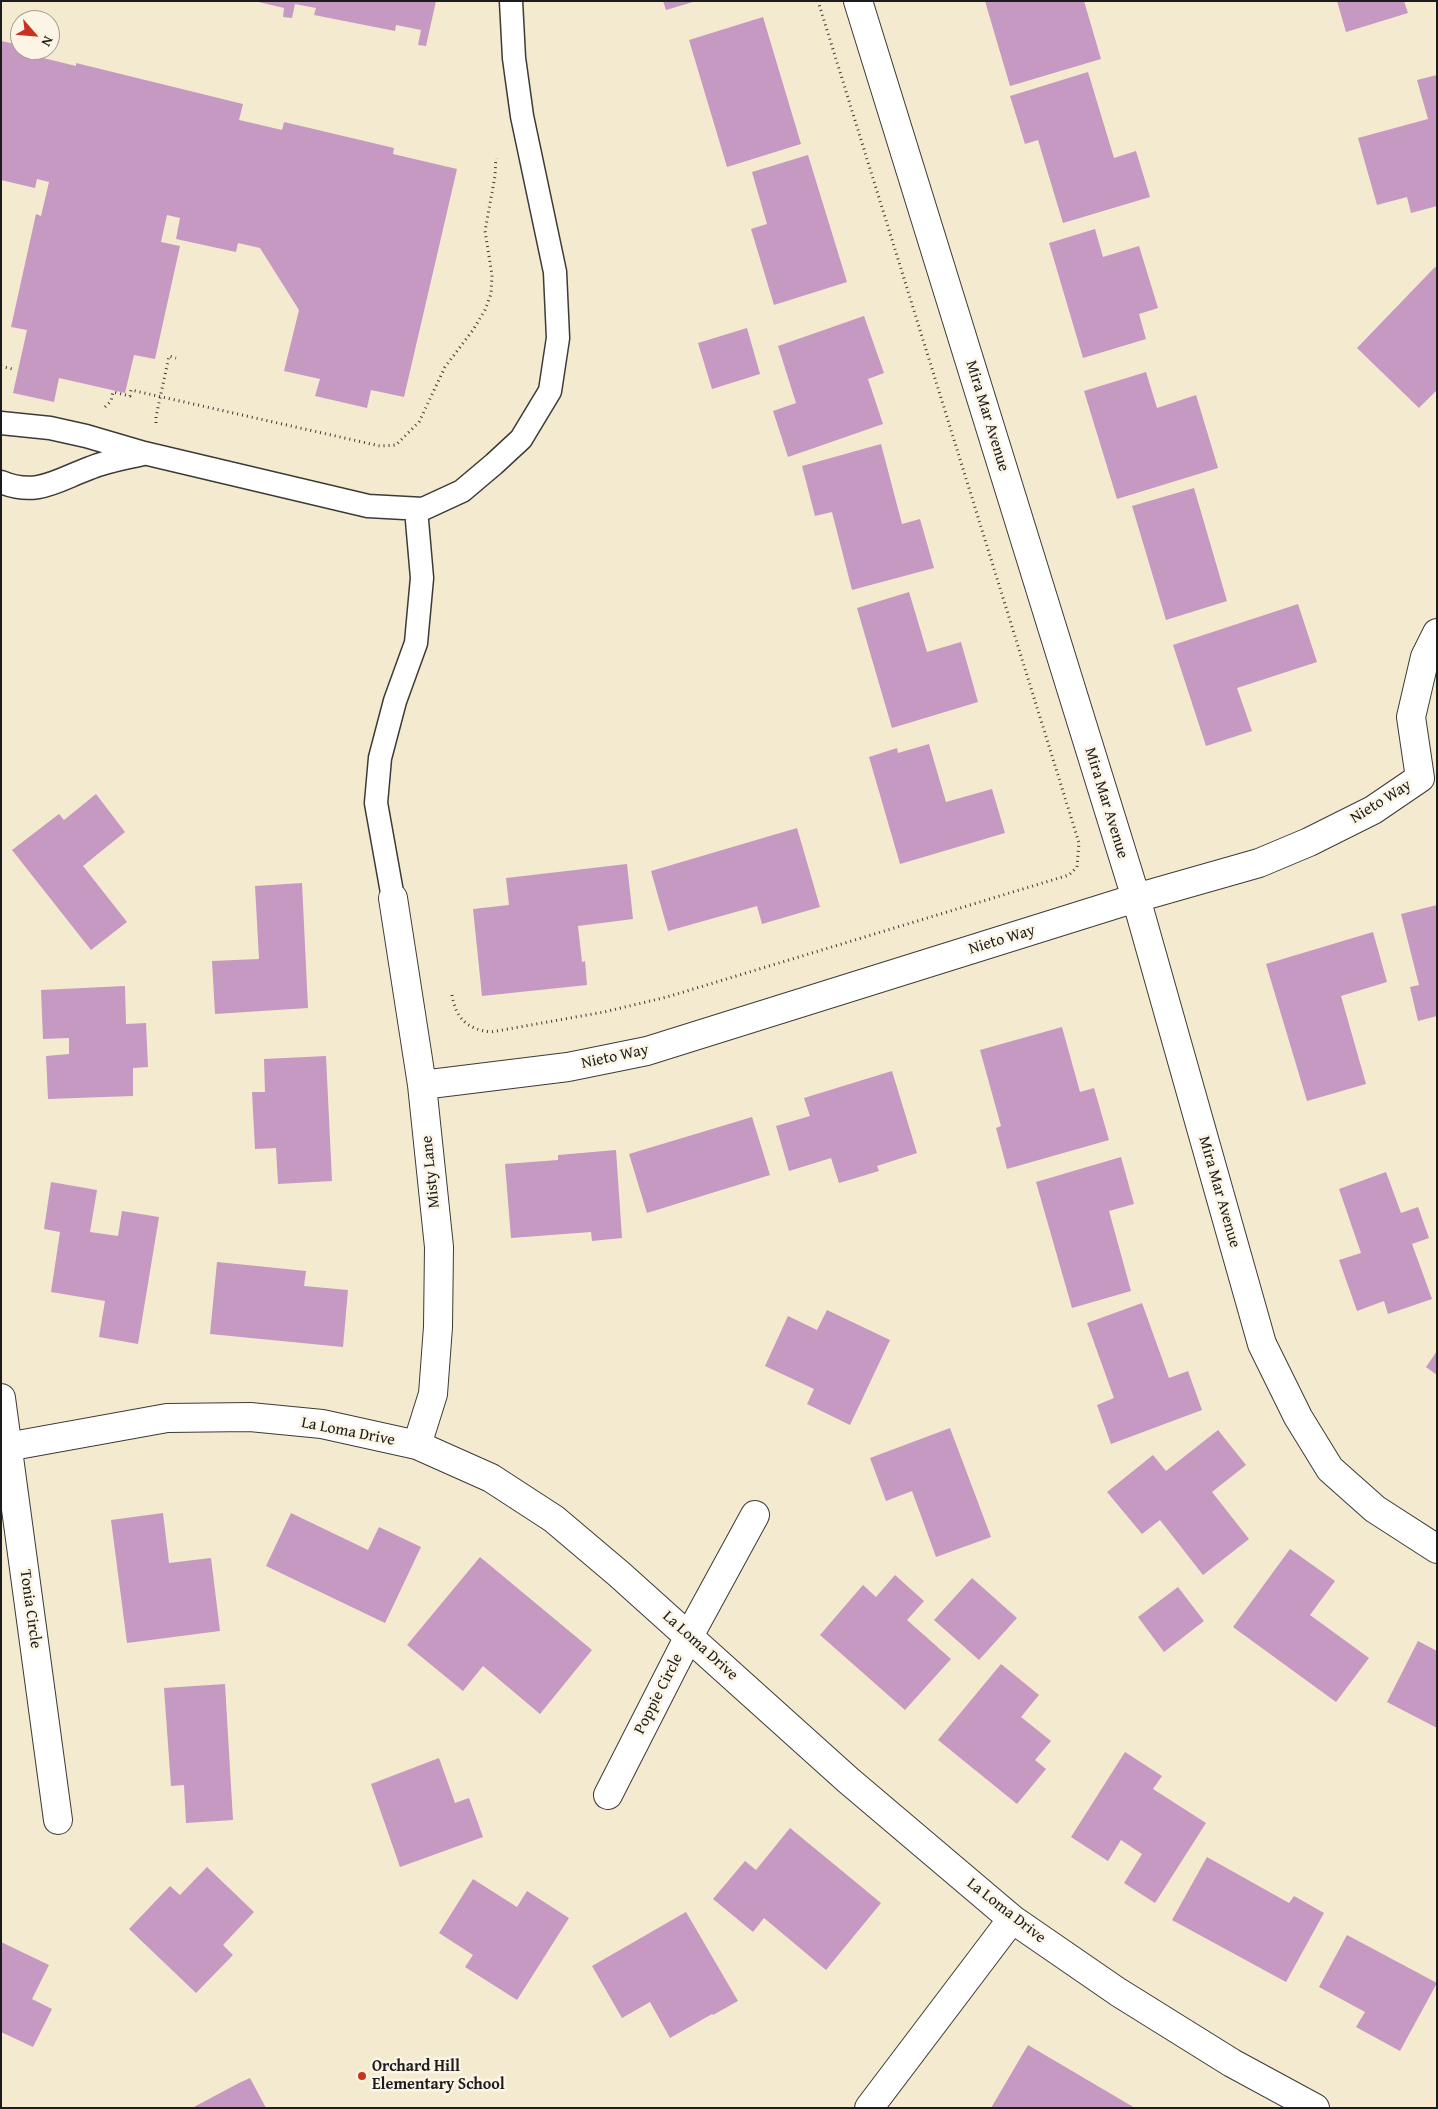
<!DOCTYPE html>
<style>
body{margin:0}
#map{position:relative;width:1438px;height:2109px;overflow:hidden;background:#f4ead0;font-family:"Gentium Book Plus",serif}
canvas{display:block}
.frame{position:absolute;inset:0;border:2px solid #1c1c1c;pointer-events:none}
.north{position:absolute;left:10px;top:10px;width:50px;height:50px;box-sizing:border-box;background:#fcf5e5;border:1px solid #a29e95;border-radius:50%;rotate:117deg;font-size:14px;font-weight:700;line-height:20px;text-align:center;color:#1c1c1c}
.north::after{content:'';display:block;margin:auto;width:18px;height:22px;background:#c8321e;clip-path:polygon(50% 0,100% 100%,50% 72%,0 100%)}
</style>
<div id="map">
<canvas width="1438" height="2109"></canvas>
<div class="frame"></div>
<div class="north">N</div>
</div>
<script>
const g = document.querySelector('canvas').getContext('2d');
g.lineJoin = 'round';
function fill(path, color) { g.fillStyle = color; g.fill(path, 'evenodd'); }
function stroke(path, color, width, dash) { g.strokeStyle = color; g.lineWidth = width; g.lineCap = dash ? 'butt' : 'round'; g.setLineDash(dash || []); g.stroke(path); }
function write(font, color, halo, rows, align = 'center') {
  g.font = font + ' "Gentium Book Plus",serif'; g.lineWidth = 5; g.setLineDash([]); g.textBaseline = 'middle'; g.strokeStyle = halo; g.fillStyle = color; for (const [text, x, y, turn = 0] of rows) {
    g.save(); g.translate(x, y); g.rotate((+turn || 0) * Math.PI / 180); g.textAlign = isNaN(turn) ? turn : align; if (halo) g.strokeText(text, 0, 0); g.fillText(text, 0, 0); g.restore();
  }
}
const building = new Path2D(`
 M 254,1 L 436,1 L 426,46 L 418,45 L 421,30 L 396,25 L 395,31 L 314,15 L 316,8 L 295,4 L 292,18 L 283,17 L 284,8 Z
 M 663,1 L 693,1 L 693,2 L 666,10 Z
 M 985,1 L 1084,1 L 1101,59 L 1010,86 Z
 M 1337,1 L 1404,1 L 1408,13 L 1346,32 Z
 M 763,17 L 801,144 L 727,167 L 689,40 Z
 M 1,41 L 20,45 L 20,50 L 36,50 L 35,56 L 76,66 L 76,63 L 243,104 L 239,120 L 282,130 L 284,122 L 394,148 L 393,154 L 457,169 L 404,397 L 371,390 L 367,408 L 315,396 L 320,379 L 284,371 L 299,310 L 260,248 L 238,243 L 236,252 L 176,239 L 180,218 L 167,215 L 161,242 L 180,246 L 155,359 L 134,355 L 125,393 L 59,378 L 54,402 L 13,393 L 27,330 L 11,327 L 36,214 L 41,216 L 49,182 L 37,179 L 35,188 L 1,180 Z
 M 1088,72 L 1114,158 L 1136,151 L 1150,197 L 1063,223 L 1038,140 L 1025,144 L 1010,96 Z
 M 1437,75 L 1437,206 L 1411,213 L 1407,197 L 1377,205 L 1358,138 L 1428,119 L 1417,80 Z
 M 808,155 L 847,282 L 774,305 L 751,229 L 767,224 L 752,172 Z
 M 1095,229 L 1103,257 L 1139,246 L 1158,308 L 1139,314 L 1146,339 L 1083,358 L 1049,243 Z
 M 1435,267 L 1437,269 L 1437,390 L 1419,408 L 1357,348 Z
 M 864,316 L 884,373 L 868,379 L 883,424 L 788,457 L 773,411 L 796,403 L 778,346 Z
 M 747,328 L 760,374 L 712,389 L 698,343 Z
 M 1146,372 L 1157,408 L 1196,395 L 1218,468 L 1117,499 L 1084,391 Z
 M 881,444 L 902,524 L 920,519 L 934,568 L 852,590 L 832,512 L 815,516 L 802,466 Z
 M 1194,488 L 1227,601 L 1166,620 L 1132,506 Z
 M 909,592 L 927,652 L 961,642 L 978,702 L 892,728 L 857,608 Z
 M 1298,604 L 1317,662 L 1237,688 L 1252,731 L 1206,746 L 1173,645 Z
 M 929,744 L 946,802 L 992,789 L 1005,833 L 900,864 L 869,757 L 897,748 L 898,753 Z
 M 96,794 L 125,832 L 83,866 L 127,922 L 91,950 L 12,850 L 59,814 L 64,820 Z
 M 797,828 L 820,907 L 762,924 L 757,906 L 668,931 L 651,871 Z
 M 627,864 L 633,919 L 578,926 L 582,962 L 585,961 L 587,985 L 482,996 L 473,909 L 509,905 L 506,878 Z
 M 302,883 L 308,1008 L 215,1014 L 212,961 L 259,959 L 255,886 Z
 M 1437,905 L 1437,1016 L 1418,1021 L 1410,987 L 1419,985 L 1401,914 Z
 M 1373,932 L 1387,982 L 1341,996 L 1366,1084 L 1307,1101 L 1266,964 Z
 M 125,986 L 126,1024 L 146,1023 L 148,1067 L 133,1068 L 133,1096 L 48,1099 L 46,1056 L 69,1054 L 69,1038 L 43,1039 L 41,990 Z
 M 1062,1027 L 1080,1092 L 1094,1088 L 1109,1140 L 1007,1169 L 996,1128 L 1001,1126 L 980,1050 Z
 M 326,1056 L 332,1181 L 278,1184 L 276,1148 L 255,1149 L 252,1092 L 265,1092 L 264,1059 Z
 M 892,1071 L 917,1153 L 877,1166 L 879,1171 L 839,1183 L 831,1158 L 789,1171 L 776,1126 L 810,1116 L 804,1098 Z
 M 752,1117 L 770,1175 L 647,1213 L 629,1154 Z
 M 616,1150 L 622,1238 L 592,1241 L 591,1232 L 511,1238 L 505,1164 L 558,1160 L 558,1155 Z
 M 1121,1157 L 1134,1204 L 1109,1211 L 1131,1291 L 1072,1308 L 1036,1182 Z
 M 1386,1172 L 1401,1213 L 1418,1207 L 1429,1238 L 1412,1244 L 1432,1299 L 1388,1314 L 1384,1301 L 1357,1311 L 1339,1260 L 1361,1253 L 1339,1189 Z
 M 51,1182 L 97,1190 L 90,1232 L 118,1236 L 122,1211 L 159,1217 L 138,1344 L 99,1337 L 105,1301 L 51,1292 L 60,1232 L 44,1229 Z
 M 217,1262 L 306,1271 L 304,1286 L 348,1290 L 343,1347 L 210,1334 Z
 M 1142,1303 L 1169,1378 L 1188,1371 L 1202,1410 L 1111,1444 L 1097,1405 L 1114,1398 L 1087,1323 Z
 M 827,1310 L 890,1340 L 850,1425 L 807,1404 L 814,1389 L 765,1366 L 788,1316 L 817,1330 Z
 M 1437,1351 L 1437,1375 L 1426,1367 Z
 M 950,1428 L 991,1537 L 936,1557 L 912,1491 L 886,1501 L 870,1458 Z
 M 1218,1430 L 1246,1465 L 1212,1492 L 1249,1539 L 1203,1575 L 1160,1520 L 1142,1534 L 1107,1492 L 1153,1455 L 1166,1471 Z
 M 163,1513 L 169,1563 L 211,1558 L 220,1631 L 127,1643 L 111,1520 Z
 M 291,1513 L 368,1550 L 379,1527 L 421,1547 L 385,1623 L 266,1566 Z
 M 1290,1549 L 1335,1581 L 1310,1615 L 1369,1658 L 1336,1702 L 1233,1627 Z
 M 480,1557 L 592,1650 L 540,1714 L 483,1666 L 463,1691 L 407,1645 Z
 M 895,1575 L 924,1601 L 907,1620 L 951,1659 L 905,1710 L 820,1635 L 863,1585 L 876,1597 Z
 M 972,1578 L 1017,1618 L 979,1660 L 934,1620 Z
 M 1178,1587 L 1204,1621 L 1164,1652 L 1138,1617 Z
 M 1418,1641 L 1437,1651 L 1437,1728 L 1387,1702 Z
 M 1001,1664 L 1039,1695 L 1021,1717 L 1051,1741 L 1035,1760 L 1046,1769 L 1017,1804 L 938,1740 Z
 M 225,1684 L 233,1820 L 186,1823 L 184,1785 L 171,1786 L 164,1688 Z
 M 1125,1752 L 1162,1776 L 1153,1789 L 1206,1823 L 1155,1903 L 1124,1883 L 1142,1854 L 1121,1840 L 1108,1861 L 1071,1837 Z
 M 439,1758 L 455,1803 L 469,1798 L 483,1837 L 400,1867 L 371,1784 Z
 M 790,1828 L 881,1903 L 826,1970 L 764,1918 L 753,1932 L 713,1899 L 745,1861 L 756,1870 Z
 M 1207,1857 L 1289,1903 L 1294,1896 L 1324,1913 L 1286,1982 L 1172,1920 Z
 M 207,1867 L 254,1912 L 223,1945 L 233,1955 L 196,1993 L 129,1929 L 170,1886 L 180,1895 Z
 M 473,1879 L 517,1907 L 527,1891 L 569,1918 L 517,2000 L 465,1967 L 473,1955 L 439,1933 Z
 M 686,1912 L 738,2001 L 713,2015 L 712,2014 L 670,2038 L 650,2002 L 622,2018 L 592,1966 Z
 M 1347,1935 L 1437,1983 L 1400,2051 L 1356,2027 L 1365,2012 L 1319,1987 Z
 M 1,1942 L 49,1965 L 32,1999 L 52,2009 L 33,2047 L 1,2032 Z
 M 1028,2045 L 1135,2108 L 991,2108 Z
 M 250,2078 L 266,2108 L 192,2108 L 239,2083 Z`);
const path = new Path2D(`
 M 1,366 L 12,369
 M 105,407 L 111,401 L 113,392 L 130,396 L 131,390 L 380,446 L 396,445 L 419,422 L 445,367 L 473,330 L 485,310 L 491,294 L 492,275 L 485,231 L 495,176 L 496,158
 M 156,423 L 156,417 L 169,356 L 176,358
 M 452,995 C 456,1018 466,1029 491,1032 L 604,1012 L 667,997 L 1059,878 L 1069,875 L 1077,867 L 1079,843 L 818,1`);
const service = new Path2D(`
 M 1,423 L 50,428 L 86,436 L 144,453 L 368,506 L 423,509 L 462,491 L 494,464 L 521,439 L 550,391 L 558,338 L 555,272 L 522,116 L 514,58 L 511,1
 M 1,482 C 37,497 57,480 90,468 C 107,461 126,458 143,454
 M 393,898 L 376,803 L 380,758 L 395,701 L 416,643 L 422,578 L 416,509`);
const minor = new Path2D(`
 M 858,1 L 1136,898 L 1262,1344 L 1298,1417 L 1330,1469 L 1375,1509 L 1437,1549
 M 393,898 L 422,1085 L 439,1247 L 438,1327 L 433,1394 L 417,1445
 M 422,1085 L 568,1067 L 647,1051 L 1136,898 L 1259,863 L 1309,842 L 1373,810 L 1420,778 L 1411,717 L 1425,657 L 1437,633
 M 1,1398 L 58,1820
 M 1,1448 L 167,1418 L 250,1417 L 322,1424 L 417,1445 L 491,1478 L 554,1519 L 619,1574 L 848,1780 L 1012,1919 L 1118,1992 L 1232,2063 L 1315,2108
 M 608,1795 L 689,1636 L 755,1515
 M 869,2108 L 1012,1919`);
const markers = [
 [362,2076,5,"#c8321e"]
];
const streetNames = [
 ["Mira Mar Avenue",987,416,73],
 ["Nieto Way",1381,802,-32],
 ["Mira Mar Avenue",1106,803,73],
 ["Nieto Way",1002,940,-17],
 ["Nieto Way",615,1057,-12],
 ["Misty Lane",431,1172,-96],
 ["Mira Mar Avenue",1219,1192,74],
 ["La Loma Drive",348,1432,11],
 ["Tonia Circle",30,1609,82],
 ["La Loma Drive",700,1646,42],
 ["Poppie Circle",659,1694,-63],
 ["La Loma Drive",1006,1911,38]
];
const poiNames = [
 ["Orchard Hill",372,2067],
 ["Elementary School",372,2085]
];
fill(building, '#c599c2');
stroke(service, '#3c3b37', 25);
stroke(minor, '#3c3b37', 30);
stroke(path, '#3c3b37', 3, [1, 4]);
stroke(service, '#fff', 22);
stroke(minor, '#fff', 28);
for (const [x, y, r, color] of markers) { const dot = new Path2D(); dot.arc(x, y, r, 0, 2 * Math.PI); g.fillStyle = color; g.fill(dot); stroke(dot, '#fcf5e5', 2); }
write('16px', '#1c1c1c', '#fcf5e5', streetNames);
write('bold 16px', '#1c1c1c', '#fcf5e5', poiNames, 'left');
</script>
